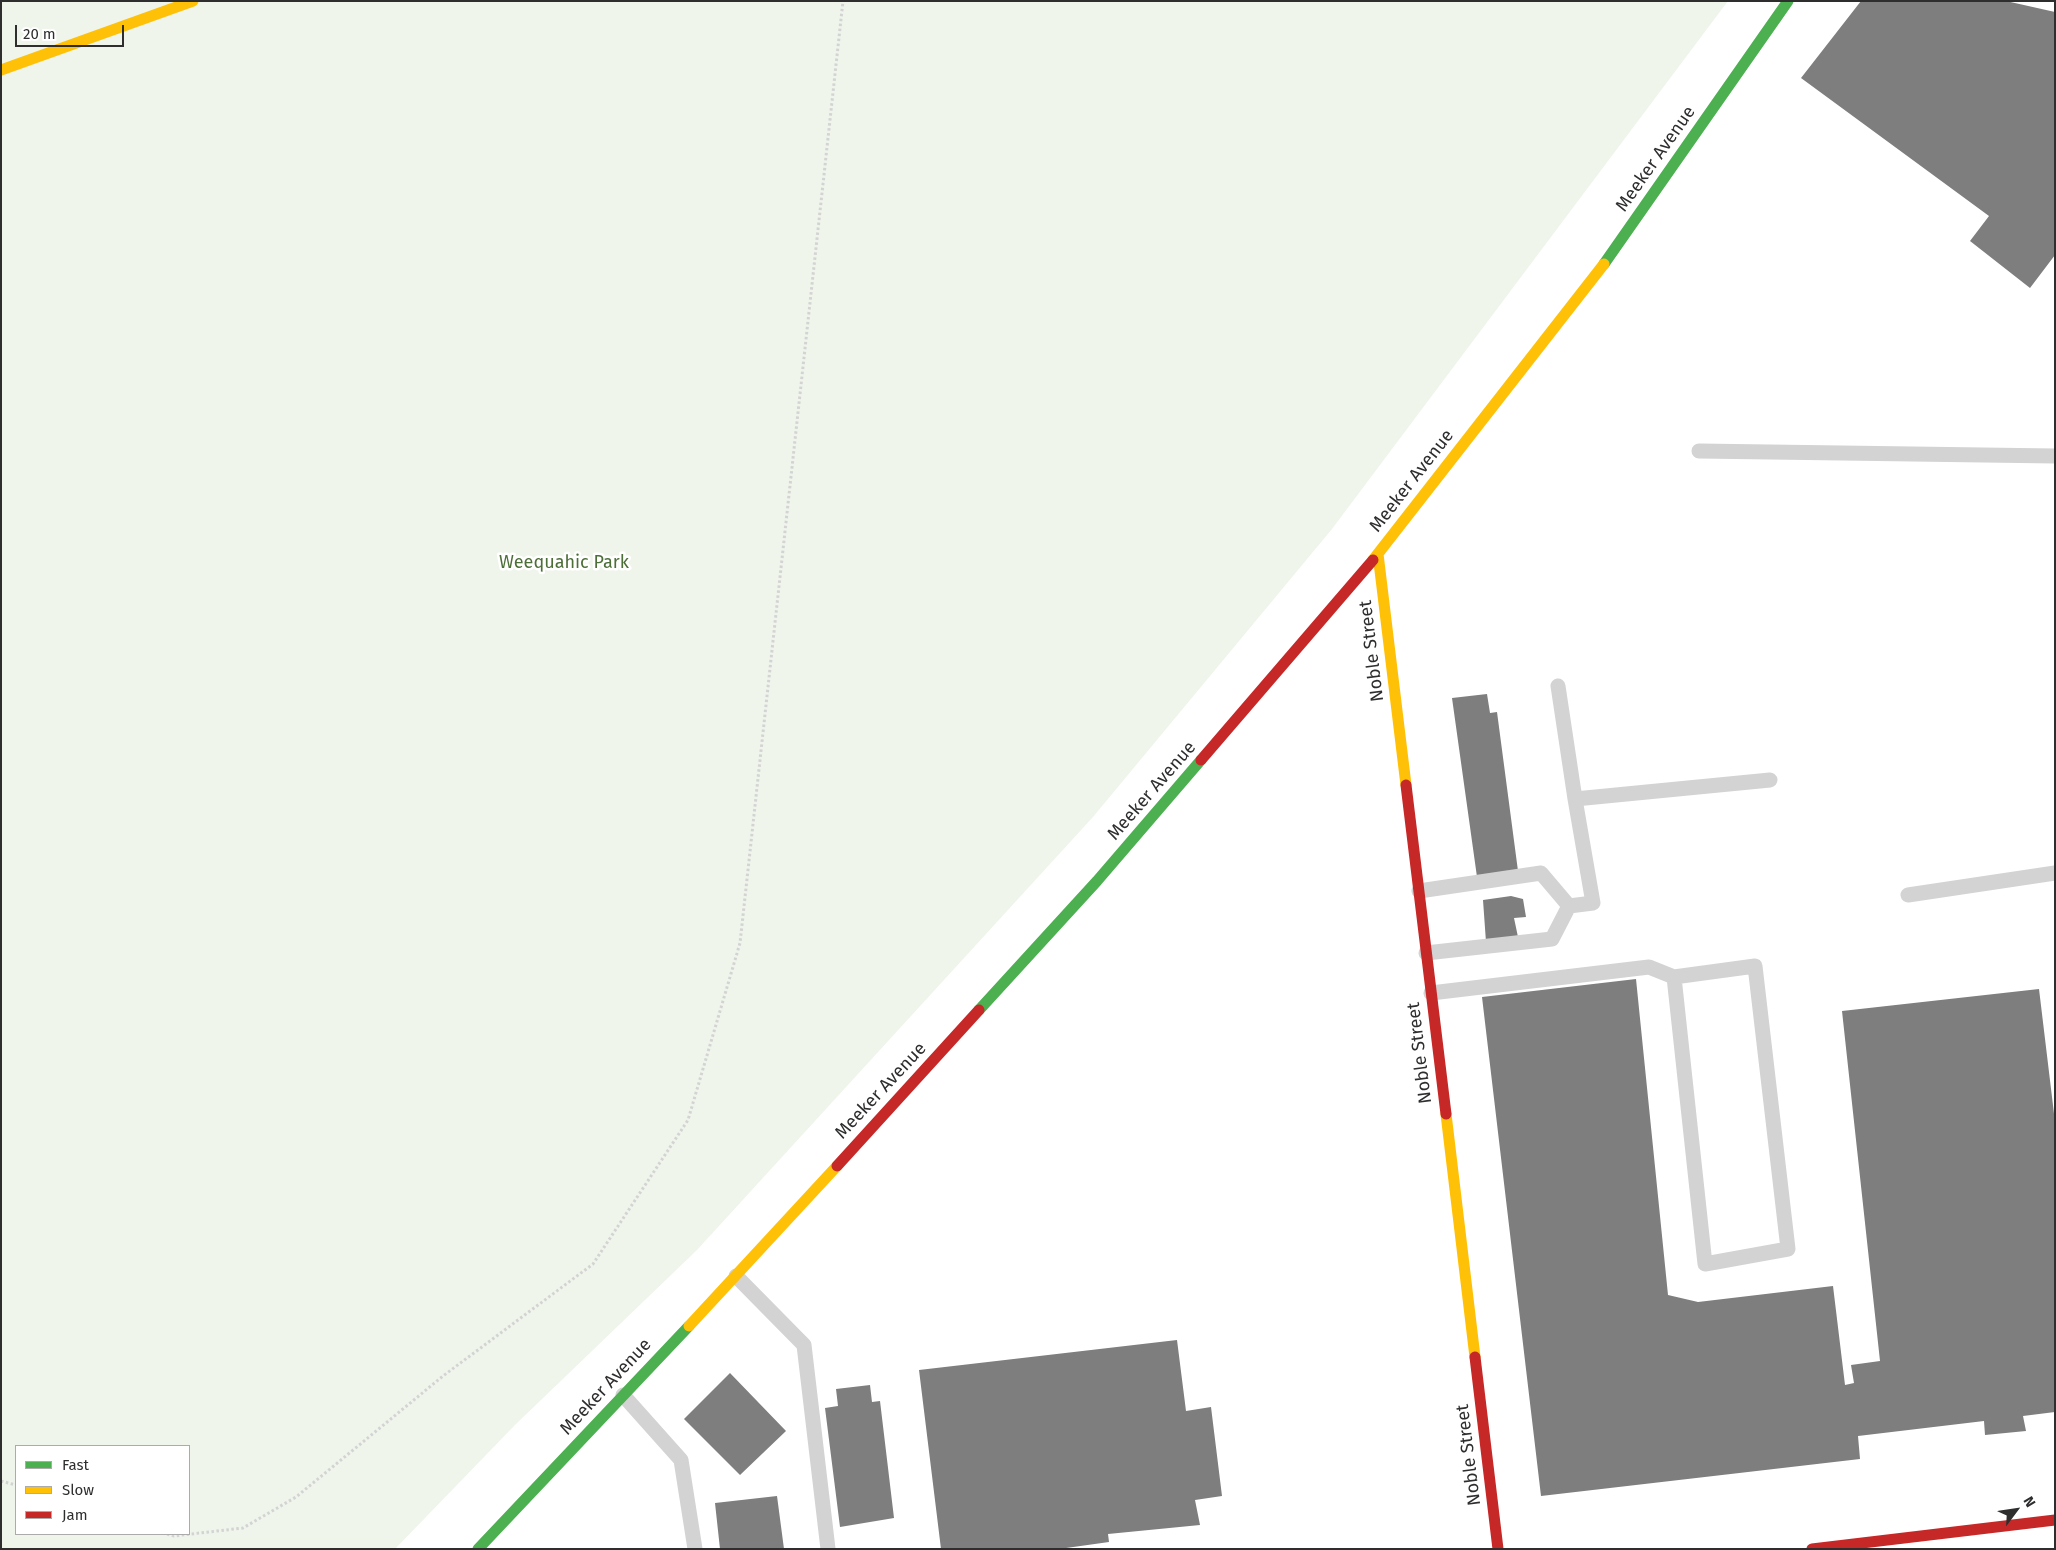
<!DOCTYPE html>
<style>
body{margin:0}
#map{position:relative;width:2056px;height:1550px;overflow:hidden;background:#fff;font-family:"Fira Sans",sans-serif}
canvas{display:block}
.frame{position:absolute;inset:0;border:2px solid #2e2e2e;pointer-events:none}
.legend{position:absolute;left:15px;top:1445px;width:175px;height:90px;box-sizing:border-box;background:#fff;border:1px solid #ababab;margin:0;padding:6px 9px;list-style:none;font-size:15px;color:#2e2e2e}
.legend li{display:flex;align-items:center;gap:10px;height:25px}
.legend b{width:25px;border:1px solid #ababab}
.north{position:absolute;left:1991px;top:1485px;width:50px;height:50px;-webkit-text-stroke:4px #fff;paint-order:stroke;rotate:59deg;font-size:14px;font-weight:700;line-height:20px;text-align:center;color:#2e2e2e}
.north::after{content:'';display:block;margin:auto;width:18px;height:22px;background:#2e2e2e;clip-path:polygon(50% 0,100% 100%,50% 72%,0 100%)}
.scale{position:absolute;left:15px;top:25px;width:109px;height:22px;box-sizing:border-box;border:2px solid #2e2e2e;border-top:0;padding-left:6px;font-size:15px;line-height:18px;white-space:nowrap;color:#2e2e2e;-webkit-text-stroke:4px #fff;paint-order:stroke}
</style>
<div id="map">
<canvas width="2056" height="1550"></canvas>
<div class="frame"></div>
<ul class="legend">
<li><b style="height:6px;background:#4caf50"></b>Fast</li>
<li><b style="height:6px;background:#ffc107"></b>Slow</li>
<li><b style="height:6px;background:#c62828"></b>Jam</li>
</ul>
<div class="north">N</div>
<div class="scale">20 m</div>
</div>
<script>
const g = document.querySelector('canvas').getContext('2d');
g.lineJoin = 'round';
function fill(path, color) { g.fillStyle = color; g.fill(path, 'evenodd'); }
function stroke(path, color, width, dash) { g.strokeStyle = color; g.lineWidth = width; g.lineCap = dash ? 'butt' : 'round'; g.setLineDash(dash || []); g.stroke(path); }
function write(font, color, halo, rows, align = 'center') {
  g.font = font + ' "Fira Sans",sans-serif'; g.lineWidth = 5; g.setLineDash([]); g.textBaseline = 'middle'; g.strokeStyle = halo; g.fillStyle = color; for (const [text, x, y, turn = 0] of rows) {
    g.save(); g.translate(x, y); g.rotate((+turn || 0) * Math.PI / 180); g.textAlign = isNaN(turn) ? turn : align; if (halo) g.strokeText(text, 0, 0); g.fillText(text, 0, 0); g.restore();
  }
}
const green = new Path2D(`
 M 1,1 L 1728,1 L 1332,529 L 1093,817 L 697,1250 L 515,1425 L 395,1549 L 1,1549 ZM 16,1446 L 189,1446 L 189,1534 L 16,1534 Z`);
const building = new Path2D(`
 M 1861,1 L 2006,1 L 2055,12 L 2055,255 L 2030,288 L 1970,241 L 1989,216 L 1801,78 Z
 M 1487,694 L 1490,713 L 1497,712 L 1518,871 L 1477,877 L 1452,698 Z
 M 1511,896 L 1523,899 L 1526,917 L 1514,918 L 1518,937 L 1486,942 L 1483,900 Z
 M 1636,979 L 1668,1295 L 1698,1302 L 1833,1286 L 1845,1385 L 1854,1383 L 1851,1365 L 1880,1361 L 1842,1011 L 2039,989 L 2055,1122 L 2055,1412 L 2023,1416 L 2026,1431 L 1985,1435 L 1984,1421 L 1858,1436 L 1860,1459 L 1541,1496 L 1482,997 Z
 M 1177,1340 L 1186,1411 L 1211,1407 L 1222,1496 L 1195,1500 L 1200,1525 L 1108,1534 L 1109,1542 L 1059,1549 L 941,1549 L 919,1370 Z
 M 730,1373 L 786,1431 L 740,1475 L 684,1419 Z
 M 870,1385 L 872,1402 L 880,1401 L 894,1518 L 840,1527 L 825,1408 L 838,1406 L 836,1389 Z
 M 777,1496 L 784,1549 L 720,1549 L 715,1503 Z`);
const path = new Path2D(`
 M 1,1481 L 16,1485
 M 167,1534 L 174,1536 L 243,1528 L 296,1497 L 443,1376 L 593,1264 L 688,1120 L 740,943 L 843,1`);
const lane = new Path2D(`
 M 1699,451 L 2055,456
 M 1558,686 L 1575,799 L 1593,903 L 1569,906
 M 1575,799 L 1770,780
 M 1419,891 L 1541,873 L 1569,906
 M 1908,895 L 2055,873
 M 1426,953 L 1552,939 L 1569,906
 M 1431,993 L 1649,967 L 1674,977 L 1705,1264 L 1788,1249 L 1755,966 L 1674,977 L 1649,967
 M 736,1276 L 804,1345 L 828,1549
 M 623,1395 L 681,1460 L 695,1549`);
const fast = new Path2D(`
 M 1604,264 L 1788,1
 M 979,1010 L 1097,881 L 1201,760
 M 478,1549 L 689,1326`);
const slow = new Path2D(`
 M 1,70 L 193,1
 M 1378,554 L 1406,785
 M 1373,560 L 1604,264
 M 1446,1114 L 1475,1357
 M 689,1326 L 837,1166`);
const jam = new Path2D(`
 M 1201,760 L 1373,560
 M 1406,785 L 1446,1114
 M 837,1166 L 979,1010
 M 1475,1357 L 1498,1549
 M 1812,1549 L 2055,1520`);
const streetNames = [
 ["Meeker Avenue",1656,159,-55],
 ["Meeker Avenue",1412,481,-52],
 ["Noble Street",1372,651,-97],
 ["Meeker Avenue",1152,791,-49],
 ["Noble Street",1420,1053,-97],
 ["Meeker Avenue",881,1091,-47],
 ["Meeker Avenue",606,1387,-47],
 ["Noble Street",1469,1455,-97]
];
const parkNames = [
 ["Weequahic Park",564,563]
];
fill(green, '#eff5eb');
fill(building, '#7e7e7e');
stroke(path, '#d3d3d3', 3, [2.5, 2.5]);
stroke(lane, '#d3d3d3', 15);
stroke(fast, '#4caf50', 11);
stroke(slow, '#ffc107', 11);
stroke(jam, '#c62828', 11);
write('18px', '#2e2e2e', '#fff', streetNames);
write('18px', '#4c6e37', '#fff', parkNames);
</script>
